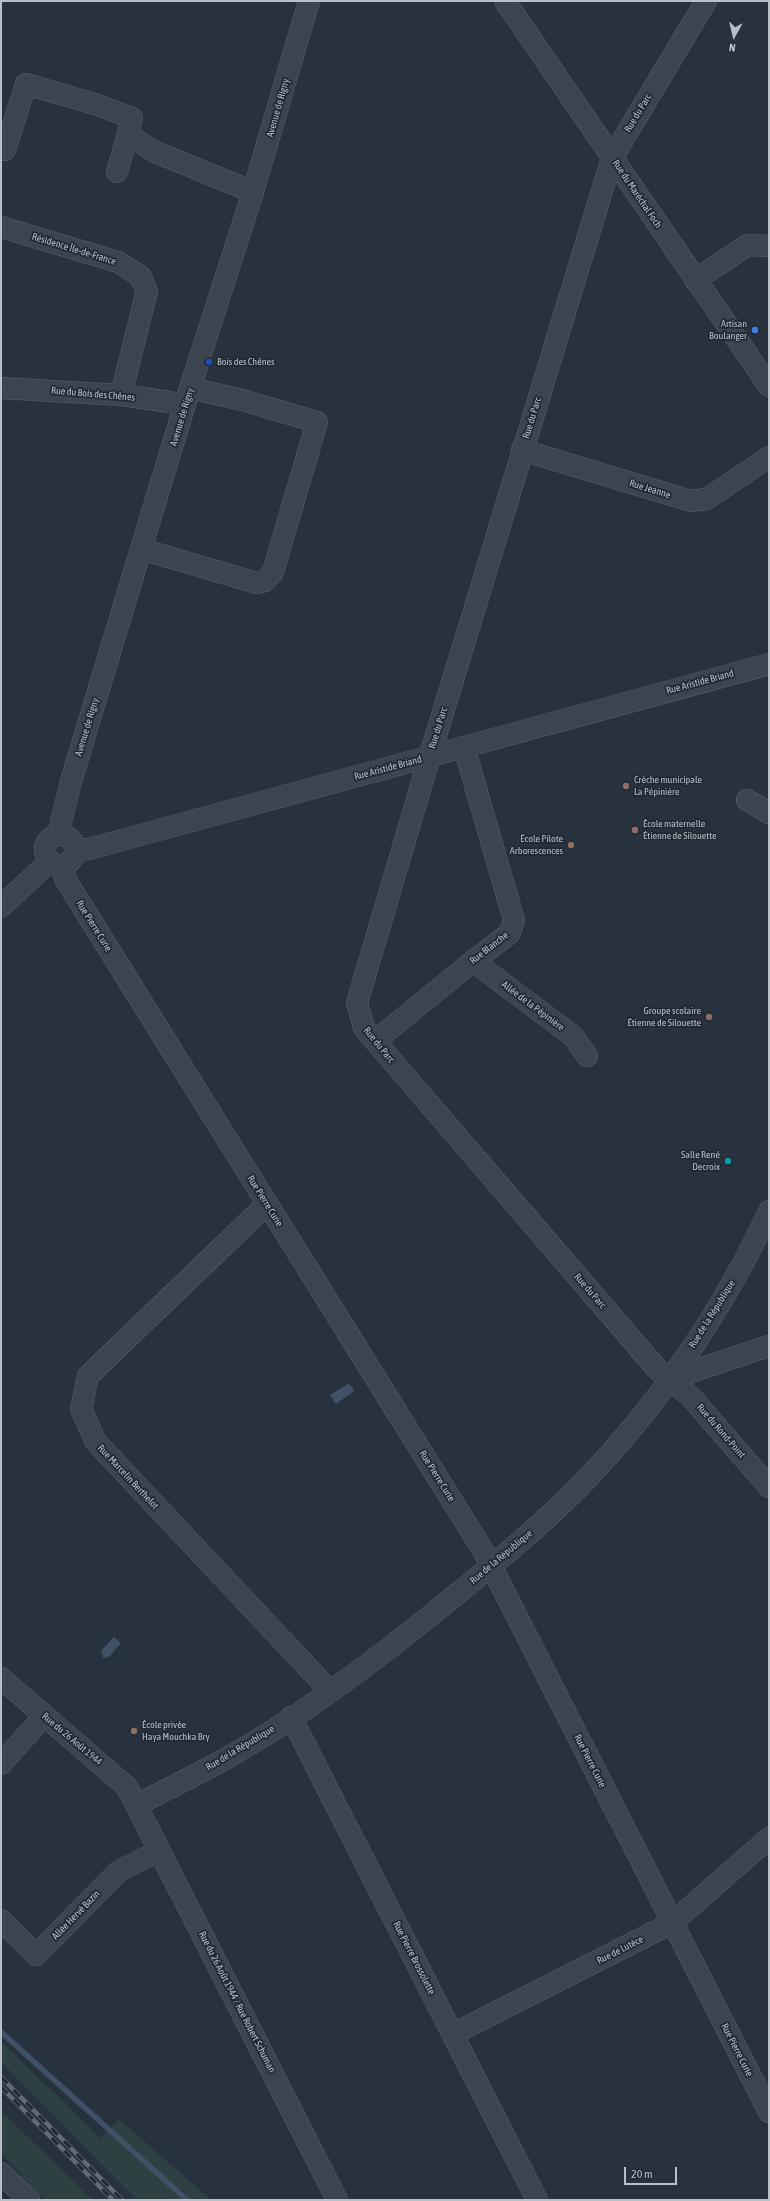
<!DOCTYPE html>
<meta charset="utf-8">
<style>
body{margin:0}
#map{position:relative;width:770px;height:2201px;overflow:hidden;background:#28323e;font-family:"Asap Condensed",sans-serif}
canvas{display:block}
.frame{position:absolute;inset:0;border:2px solid #b9bfc9;pointer-events:none}
.north{position:absolute;left:714px;top:16px;width:40px;height:40px;-webkit-text-stroke:3px #212934;paint-order:stroke;rotate:188deg;font-size:11px;font-weight:700;line-height:16px;text-align:center;color:#b9bfc9}
.north::after{content:'';display:block;margin:auto;width:14px;height:18px;background:#b9bfc9;clip-path:polygon(50% 0,100% 100%,50% 72%,0 100%)}
.scale{position:absolute;left:624px;top:2167px;width:53px;height:18px;box-sizing:border-box;border:2px solid #b9bfc9;border-top:0;padding-left:5px;font-size:12px;line-height:14px;white-space:nowrap;color:#b9bfc9;-webkit-text-stroke:3px #212934;paint-order:stroke}
</style>
<div id="map">
<canvas width="770" height="2201"></canvas>
<div class="frame"></div>
<div class="north">N</div>
<div class="scale">20 m</div>
</div>
<script>
const g = document.querySelector('canvas').getContext('2d');
g.lineJoin = 'round';
function fill(path, color) { g.fillStyle = color; g.fill(path, 'evenodd'); }
function stroke(path, color, width, dash) { g.strokeStyle = color; g.lineWidth = width; g.lineCap = dash ? 'butt' : 'round'; g.setLineDash(dash || []); g.stroke(path); }
function write(font, color, halo, rows, align = 'center') {
  g.font = font + ' "Asap Condensed",sans-serif'; g.lineWidth = 3.5; g.setLineDash([]); g.textBaseline = 'middle'; g.strokeStyle = halo; g.fillStyle = color; for (const [text, x, y, turn = 0] of rows) {
    g.save(); g.translate(x, y); g.rotate((+turn || 0) * Math.PI / 180); g.textAlign = isNaN(turn) ? turn : align; if (halo) g.strokeText(text, 0, 0); g.fillText(text, 0, 0); g.restore();
  }
}
const green = new Path2D(`
 M 1,2041 L 101,2139 L 119,2119 L 211,2200 L 137,2200 L 1,2062 Z
 M 1,2111 L 93,2200 L 45,2200 L 1,2153 Z`);
const water = new Path2D(`
 M 349,1383 L 354,1391 L 336,1404 L 330,1395 Z
 M 114,1637 L 121,1643 L 109,1657 L 103,1658 L 101,1651 Z`);
const stream = new Path2D(`
 M 1,2032 L 187,2200`);
const minor = new Path2D(`
 M 505,1 L 769,386
 M 706,1 L 612,158 L 434,742 L 357,1003 L 364,1028 L 375,1041 L 658,1370 L 691,1397 L 769,1487
 M 5,150 L 26,84 L 98,105 L 132,118 L 128,134 L 153,151 L 253,192
 M 117,172 L 128,134
 M 1,227 L 118,262 L 140,276 L 147,291 L 121,395
 M 695,280 L 748,245 L 769,246
 M 1,388 L 121,395 L 170,402 L 184,407
 M 522,450 L 691,501 L 707,499 L 769,457
 M 141,549 L 257,583 L 265,581 L 273,572 L 317,422 L 242,400 L 190,388
 M 747,800 L 769,813
 M 60,834 L 61,822 L 71,781 L 184,407 L 253,192 L 309,1
 M45 850a15 15 0 1 1 30 0a15 15 0 1 1-30 0Z
 M 75,850 L 89,849 L 769,664
 M 60,865 L 67,882 L 484,1552 L 769,2112
 M 1,907 L 50,861
 M 475,959 L 481,967 L 573,1036 L 587,1056
 M 375,1041 L 467,966 L 510,933 L 514,920 L 464,747
 M 267,1204 L 88,1376 L 81,1409 L 96,1442 L 330,1691
 M 670,1379 L 769,1346
 M 1,1678 L 127,1787 L 337,2200
 M 291,1717 L 537,2200
 M 1,1764 L 44,1716
 M 137,1805 C 163,1791 190,1778 216,1764 C 295,1721 371,1664 441,1607 C 489,1568 538,1529 581,1485 C 658,1406 723,1311 769,1211
 M 1,1920 L 36,1955 L 119,1871 L 159,1851
 M 453,2034 L 672,1923 L 769,1838
 M 1,2173 L 29,2200`);
const rail = new Path2D(`
 M 1,2077 L 122,2200
 M 1,2087 L 113,2200`);
const markers = [
 [755,330,4,"#3f7fe0"],
 [209,362,4,"#1a4fb4"],
 [626,786,4,"#8d6e63"],
 [635,830,4,"#8d6e63"],
 [571,845,4,"#8d6e63"],
 [709,1017,4,"#8d6e63"],
 [728,1161,4,"#0f9aa8"],
 [134,1731,4,"#8d6e63"]
];
const streetNames = [
 ["Avenue de Rigny",278,108,-74],
 ["Rue du Parc",638,113,-59],
 ["Rue du Maréchal Foch",637,194,56],
 ["Résidence Île-de-France",74,249,17],
 ["Rue du Bois des Chênes",93,394,5],
 ["Avenue de Rigny",182,417,-73],
 ["Rue du Parc",532,418,-73],
 ["Rue Jeanne",650,489,17],
 ["Rue Aristide Briand",700,682,-15],
 ["Avenue de Rigny",87,727,-73],
 ["Rue du Parc",438,728,-73],
 ["Rue Aristide Briand",388,768,-15],
 ["Rue Pierre Curie",94,926,58],
 ["Rue Blanche",489,948,-38],
 ["Allée de la Pépinière",533,1006,37],
 ["Rue du Parc",379,1045,51],
 ["Rue Pierre Curie",265,1201,58],
 ["Rue du Parc",590,1291,49],
 ["Rue de la République",712,1314,-58],
 ["Rue du Rond-Point",721,1431,49],
 ["Rue Pierre Curie",437,1476,58],
 ["Rue Marcelin Berthelot",128,1477,47],
 ["Rue de la République",501,1557,-40],
 ["Rue du 26 Août 1944",72,1739,40],
 ["Rue de la République",240,1748,-31],
 ["Rue Pierre Curie",590,1761,63],
 ["Allée Hervé Bazin",76,1915,-46],
 ["Rue de Lutèce",620,1950,-27],
 ["Rue Pierre Brossolette",414,1958,63],
 ["Rue du 26 Août 1944 / Rue Robert Schuman",237,2002,63],
 ["Rue Pierre Curie",737,2050,63]
];
const poiNames = [
 ["Artisan",747,324],
 ["Boulanger",747,336],
 ["Bois des Chênes",217,362,"left"],
 ["Crèche municipale",634,780,"left"],
 ["La Pépinière",634,792,"left"],
 ["École maternelle",643,824,"left"],
 ["Étienne de Silouette",643,836,"left"],
 ["École Pilote",563,839],
 ["Arborescences",563,851],
 ["Groupe scolaire",701,1011],
 ["Étienne de Silouette",701,1023],
 ["Salle René",720,1155],
 ["Decroix",720,1167],
 ["École privée",142,1725,"left"],
 ["Haya Mouchka Bry",142,1737,"left"]
];
fill(green, '#2d4142');
fill(water, '#405066');
stroke(stream, '#405066', 5.5);
stroke(minor, '#5a626c', 22);
stroke(minor, '#3c444f', 21);
stroke(rail, '#616a77', 4.5);
stroke(rail, '#212934', 3, [9]);
for (const [x, y, r, color] of markers) { const dot = new Path2D(); dot.arc(x, y, r, 0, 2 * Math.PI); g.fillStyle = color; g.fill(dot); stroke(dot, '#212934', 1.5); }
write('10px', '#b9bfc9', '#212934', streetNames);
write('10px', '#b9bfc9', '#212934', poiNames, 'right');
</script>
